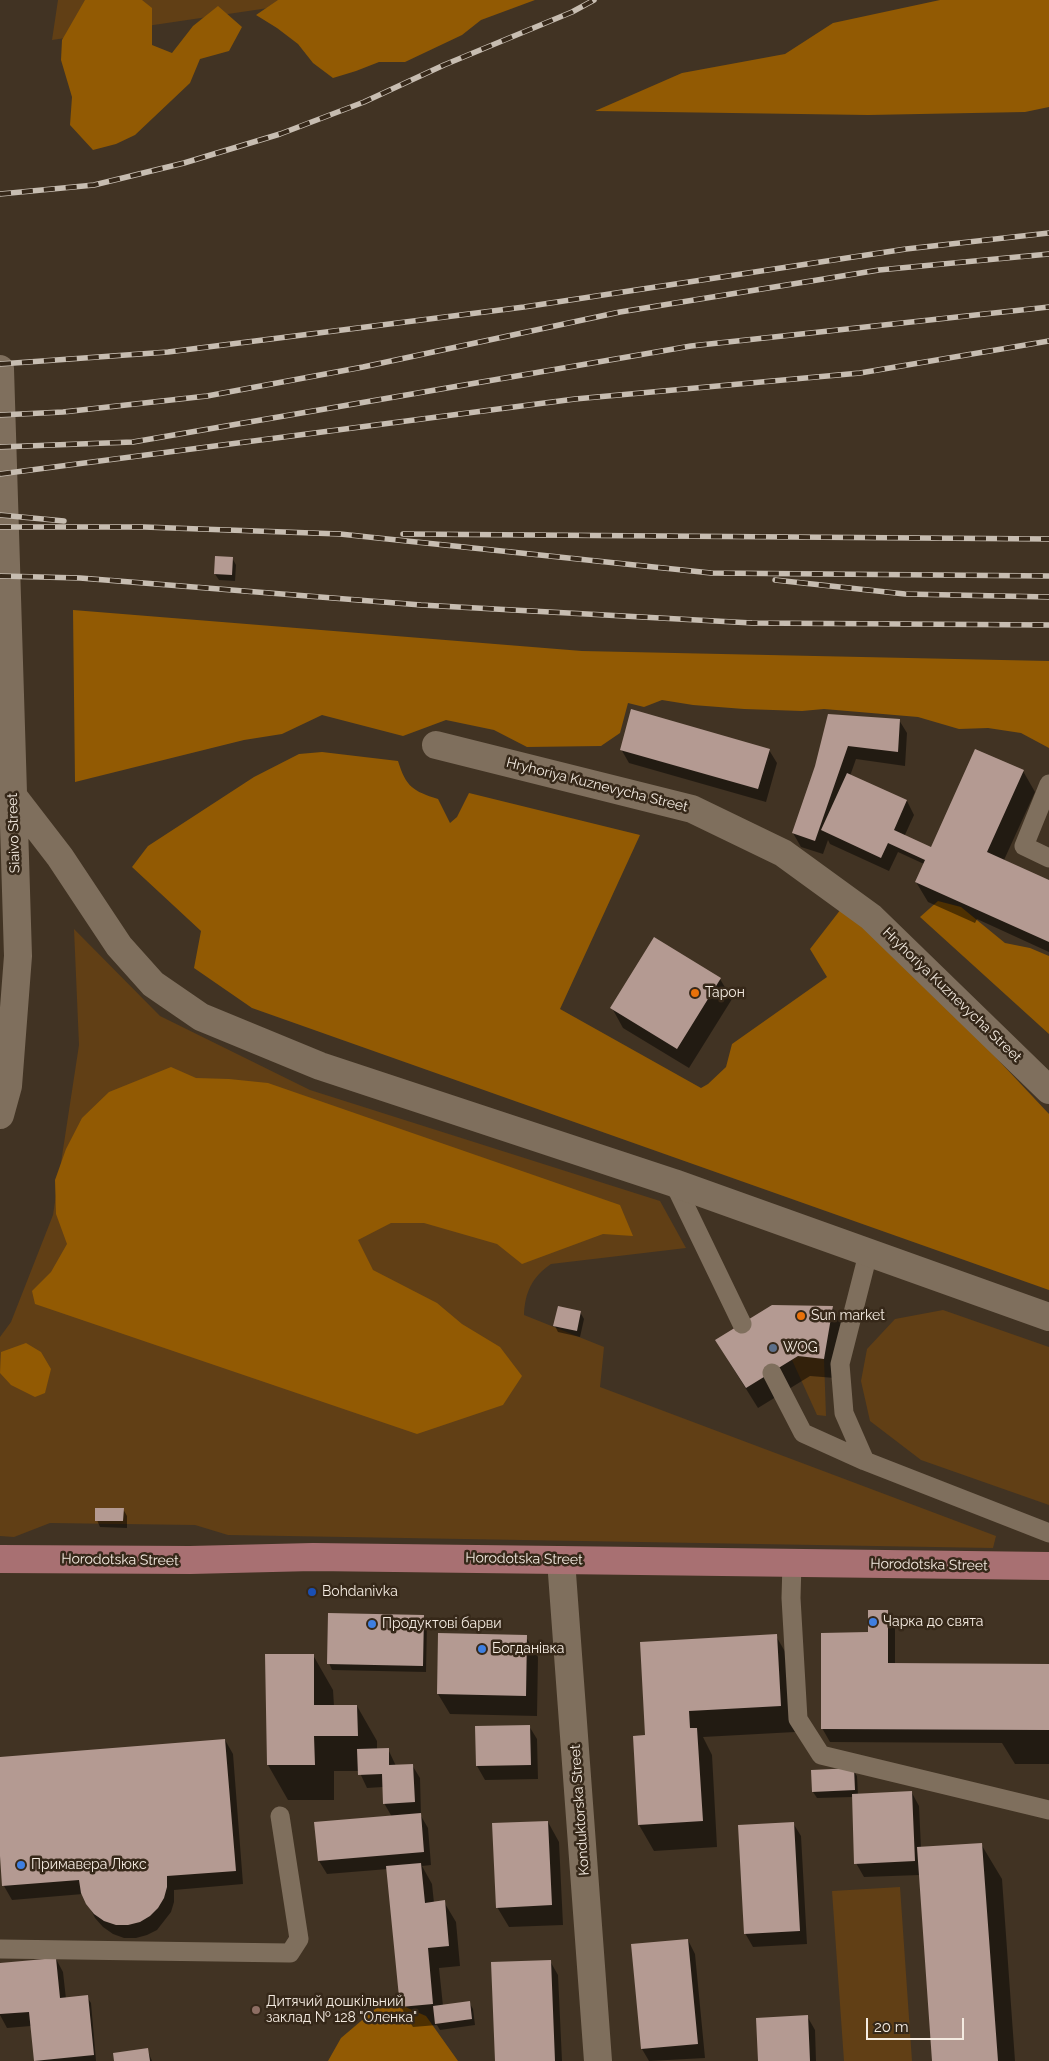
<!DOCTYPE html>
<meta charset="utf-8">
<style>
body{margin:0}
#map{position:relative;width:1049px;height:2061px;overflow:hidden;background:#413323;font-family:Raleway,sans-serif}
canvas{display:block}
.scale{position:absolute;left:866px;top:2018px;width:98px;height:22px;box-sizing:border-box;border:2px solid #f4ebe1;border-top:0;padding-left:6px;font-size:15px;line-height:18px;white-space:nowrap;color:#f4ebe1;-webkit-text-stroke:4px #362819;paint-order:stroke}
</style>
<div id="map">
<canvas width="1049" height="2061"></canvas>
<div class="scale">20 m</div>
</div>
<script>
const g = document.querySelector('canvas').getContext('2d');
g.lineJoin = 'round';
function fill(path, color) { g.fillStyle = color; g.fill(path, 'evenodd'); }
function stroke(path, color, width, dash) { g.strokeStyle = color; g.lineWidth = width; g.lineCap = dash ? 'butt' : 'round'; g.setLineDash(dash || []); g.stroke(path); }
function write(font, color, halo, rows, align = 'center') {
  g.font = font + ' Raleway,sans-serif'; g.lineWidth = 5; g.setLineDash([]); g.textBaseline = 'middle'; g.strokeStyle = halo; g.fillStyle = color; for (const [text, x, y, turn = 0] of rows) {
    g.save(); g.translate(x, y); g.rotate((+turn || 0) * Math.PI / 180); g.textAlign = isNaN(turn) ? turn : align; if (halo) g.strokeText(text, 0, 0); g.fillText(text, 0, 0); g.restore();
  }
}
const green = new Path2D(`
 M 58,0 L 282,0 L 282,6 L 52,40 Z
 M 74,929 L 160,1016 L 310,1090 L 660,1201 L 686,1248 L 551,1264 C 532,1277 525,1292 524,1315 L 604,1347 L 600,1387 L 996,1536 L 993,1548 L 228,1535 L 195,1525 L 50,1523 L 14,1537 L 0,1536 L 0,1337 L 11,1322 L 53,1215 L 79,1045 Z
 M 943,1310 L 1049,1347 L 1049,1505 L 921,1460 L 870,1421 L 861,1381 L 867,1349 L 895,1319 Z
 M 798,1356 L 824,1359 L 826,1416 L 817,1415 L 792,1360 Z
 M 900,1887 L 912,2061 L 844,2061 L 832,1891 Z`);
const forest = new Path2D(`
 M 85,0 L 142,0 L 152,8 L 152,45 L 172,53 L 193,26 L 218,6 L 242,27 L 229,51 L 200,59 L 190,83 L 135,135 L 116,144 L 93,150 L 70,125 L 72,97 L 61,60 L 62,40 Z
 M 278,0 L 535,0 L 481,20 L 462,35 L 405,62 L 379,62 L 356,71 L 333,78 L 313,63 L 298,44 L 277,28 L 256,15 Z
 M 940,0 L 1049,0 L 1049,107 L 1025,112 L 868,115 L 595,111 L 682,73 L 785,54 L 833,23 Z
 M 73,610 L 582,651 L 1049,661 L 1049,748 L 1021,733 L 988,728 L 959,729 L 918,717 L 824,709 L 802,711 L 744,709 L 693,705 L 662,700 L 644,707 L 628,703 L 620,733 L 601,746 L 527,747 L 494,730 L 446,720 L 403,736 L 322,715 L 282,734 L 244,740 L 75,782 Z
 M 322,752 L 398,761 C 406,787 413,791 438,799 L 450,823 L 457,817 L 469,793 L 640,835 L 560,1009 L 701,1088 L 708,1084 L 726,1067 L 732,1044 L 827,977 L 810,949 L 841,909 L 876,930 L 1049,1114 L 1049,1290 L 252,1008 L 194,968 L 201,931 L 132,867 L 148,846 L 254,777 L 299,754 Z
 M 938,901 L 961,907 L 1005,943 L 1030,948 L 1049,956 L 1049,1034 L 920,917 Z
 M 171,1067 L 196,1078 L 229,1079 L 268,1083 L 620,1205 L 633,1236 L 603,1234 L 522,1264 L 497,1244 L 424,1223 L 391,1223 L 358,1240 L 373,1270 L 437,1303 L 462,1324 L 500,1347 L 522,1376 L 503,1405 L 417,1434 L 35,1304 L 32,1291 L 51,1272 L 67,1244 L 56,1214 L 55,1180 L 66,1149 L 82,1118 L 109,1092 Z
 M 26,1343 L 41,1352 L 51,1369 L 45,1393 L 35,1397 L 11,1385 L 0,1373 L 1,1352 Z
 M 387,1999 L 426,2016 L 458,2061 L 328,2061 L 341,2038 Z`);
const shadow = new Path2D(`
 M 232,558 L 236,565 L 235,581 L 219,580 L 215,574 Z
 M 829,715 L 899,720 L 907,733 L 905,766 L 856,759 L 850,776 L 907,801 L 914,815 L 904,837 L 931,849 L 1023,771 L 1035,792 L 1004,860 L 1049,881 L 1049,952 L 977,919 L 975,923 L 928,902 L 916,882 L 924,864 L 898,852 L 889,871 L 830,844 L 828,840 L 823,854 L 801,847 L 793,833 L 816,766 Z
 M 621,749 L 769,750 L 777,763 L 766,802 L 629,763 Z
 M 720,979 L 732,999 L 689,1068 L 623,1028 L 612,1008 Z
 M 832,1307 L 844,1327 L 835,1378 L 810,1376 L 758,1408 L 728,1360 Z
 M 580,1312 L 584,1319 L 580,1337 L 558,1332 L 555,1326 Z
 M 123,1509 L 127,1516 L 127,1528 L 100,1527 L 97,1520 Z
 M 887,1611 L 895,1625 L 895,1664 L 1049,1665 L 1049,1764 L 1015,1764 L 1002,1743 L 830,1742 L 822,1728 L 869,1634 Z
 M 423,1616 L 427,1623 L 426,1672 L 332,1670 L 329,1663 Z
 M 776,1636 L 791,1662 L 795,1732 L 703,1737 L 712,1755 L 717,1847 L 654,1851 L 639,1825 L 647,1736 Z
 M 526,1637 L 538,1657 L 537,1716 L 450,1714 L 438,1694 Z
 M 313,1655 L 333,1690 L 334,1706 L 357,1706 L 377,1741 L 377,1750 L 388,1749 L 396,1766 L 412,1765 L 420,1778 L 421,1816 L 428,1828 L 431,1865 L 422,1866 L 432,1884 L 434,1903 L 444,1902 L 456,1922 L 460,1966 L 439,1968 L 443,2006 L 469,2002 L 473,2009 L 475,2025 L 440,2030 L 437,2025 L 413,2027 L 401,2007 L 388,1869 L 327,1874 L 319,1861 L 392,1817 L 384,1803 L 383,1787 L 367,1788 L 359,1771 L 334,1771 L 334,1800 L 288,1800 L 268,1765 L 267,1656 Z
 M 529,1726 L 537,1739 L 538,1779 L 485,1780 L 477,1766 L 477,1727 Z
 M 225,1740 L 233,1754 L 243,1884 L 174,1890 L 174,1902 L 171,1912 L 157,1930 L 147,1935 L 136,1938 L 124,1938 L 113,1934 L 103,1927 L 95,1918 L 83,1894 L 12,1900 L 4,1886 L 0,1840 L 0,1758 Z
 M 853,1770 L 857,1776 L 858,1795 L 912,1793 L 919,1806 L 921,1848 L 981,1844 L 1002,1879 L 1015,2061 L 933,2061 L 920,1875 L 864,1877 L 856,1863 L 853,1797 L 817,1798 L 813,1792 Z
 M 548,1822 L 559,1842 L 563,1925 L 509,1927 L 497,1907 Z
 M 793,1823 L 801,1836 L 807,1944 L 753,1947 L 745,1933 Z
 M 688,1940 L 695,1954 L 705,2058 L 649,2061 L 642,2049 L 633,1945 Z
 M 56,1959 L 63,1972 L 66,1999 L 87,1997 L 91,2003 L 96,2061 L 35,2061 L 31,2026 L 7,2028 L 0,2015 L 0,1964 Z
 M 550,1961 L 558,1975 L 562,2061 L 496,2061 Z
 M 807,2016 L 815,2030 L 816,2061 L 759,2061 Z
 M 147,2049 L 152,2061 L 116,2061 Z`);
const building = new Path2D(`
 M 215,556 L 233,557 L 232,575 L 214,574 Z
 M 631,709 L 770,749 L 758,789 L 620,750 Z
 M 828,714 L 900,719 L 898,752 L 848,746 L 815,841 L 792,833 L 815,766 Z
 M 975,749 L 1024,770 L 987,852 L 1049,880 L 1049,942 L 915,882 L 925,860 L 888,843 L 881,858 L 821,830 L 847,773 L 907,800 L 894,830 L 931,847 Z
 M 654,937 L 721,978 L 677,1049 L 610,1008 Z
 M 772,1305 L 833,1306 L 824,1359 L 798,1356 L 746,1388 L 715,1340 Z
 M 558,1306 L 581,1311 L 577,1331 L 553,1326 Z
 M 95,1508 L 124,1508 L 123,1521 L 95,1521 Z
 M 868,1610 L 888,1610 L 888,1663 L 1049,1664 L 1049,1730 L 821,1729 L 821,1633 L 868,1632 Z
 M 328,1613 L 424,1615 L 423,1666 L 327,1664 Z
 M 438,1633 L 527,1635 L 526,1696 L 437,1694 Z
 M 777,1634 L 781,1706 L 689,1711 L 690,1728 L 697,1728 L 703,1821 L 638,1825 L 633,1736 L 645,1735 L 640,1642 Z
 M 265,1654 L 314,1654 L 314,1705 L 357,1705 L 358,1736 L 314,1736 L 315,1765 L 267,1765 Z
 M 530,1725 L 531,1765 L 476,1766 L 475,1726 Z
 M 225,1739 L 236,1871 L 167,1876 L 167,1887 L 164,1898 L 158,1908 L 150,1916 L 140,1922 L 128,1925 L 116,1925 L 104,1921 L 94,1914 L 86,1904 L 81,1893 L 79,1880 L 2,1886 L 0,1856 L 0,1757 Z
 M 389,1748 L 389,1765 L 413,1764 L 415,1802 L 383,1804 L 382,1774 L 358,1775 L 357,1749 Z
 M 854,1768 L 855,1790 L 812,1792 L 811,1770 Z
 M 912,1791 L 915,1861 L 854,1864 L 852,1794 Z
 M 421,1813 L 424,1852 L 318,1861 L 314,1822 Z
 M 548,1821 L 552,1905 L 496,1908 L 492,1823 Z
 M 794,1822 L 800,1931 L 744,1934 L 738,1825 Z
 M 982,1843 L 998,2061 L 932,2061 L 917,1847 Z
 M 421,1863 L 425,1903 L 445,1900 L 449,1946 L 428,1948 L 433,2004 L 400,2007 L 386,1866 Z
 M 688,1939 L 698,2044 L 641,2049 L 631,1944 Z
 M 56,1958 L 60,1998 L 88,1995 L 94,2055 L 34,2061 L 29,2012 L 0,2014 L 0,1963 Z
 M 551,1960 L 555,2061 L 495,2061 L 491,1962 Z
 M 470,2001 L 472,2019 L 435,2024 L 433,2006 Z
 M 808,2015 L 810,2061 L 758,2061 L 756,2018 Z
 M 148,2048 L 150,2061 L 114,2061 L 113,2053 Z`);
const lane = new Path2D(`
 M 1049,784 L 1024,846 L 1049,858
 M 674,1183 L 742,1324
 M 772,1373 L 803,1433 L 865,1461 L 1049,1533
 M 865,1461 L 844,1413 L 840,1364 L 868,1254
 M 792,1563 L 791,1598 L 798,1719 L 821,1755 L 1049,1810
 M 0,1949 L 290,1953 L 299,1939 L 280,1816`);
const street = new Path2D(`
 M 436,745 L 692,809 L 783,853 L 871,917 L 1049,1090
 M 561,1560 L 598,2061`);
const secondary = new Path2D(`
 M 0,369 L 18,956 L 8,1086 L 0,1115
 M 13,796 L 60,857 L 119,946 L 153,984 L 201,1017 L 320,1066 L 674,1183 L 1049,1317`);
const primary = new Path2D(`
 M 0,1559 L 190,1560 L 313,1557 L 1049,1566`);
const rail = new Path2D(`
 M 0,194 L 94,185 L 184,163 L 280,134 L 364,102 L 444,65 L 572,12 L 594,0
 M 0,364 L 168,352 L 524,307 L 906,249 L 1049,233
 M 0,415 L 63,412 L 207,396 L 363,367 L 620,312 L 879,270 L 1049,254
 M 0,447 L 133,442 L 691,346 L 1049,307
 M 0,474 L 575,399 L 860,373 L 1049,341
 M 0,515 L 64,521
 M 0,527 L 144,527 L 340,534 L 711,573 L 1049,576
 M 403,534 L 1049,539
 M 0,576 L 80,578 L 421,605 L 752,623 L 1049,625
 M 775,580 L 905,594 L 1049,597`);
const markers = [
 [695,993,5,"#e8710a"],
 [801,1316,5,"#e8710a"],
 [773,1348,5,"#5c6f8a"],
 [312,1592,5,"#1a4fb4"],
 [873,1622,5,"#3f7fe0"],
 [372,1624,5,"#3f7fe0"],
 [482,1649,5,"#3f7fe0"],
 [21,1865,5,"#3f7fe0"],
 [256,2010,5,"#8d6e63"]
];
const streetNames = [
 ["Hryhoriya Kuznevycha Street",597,785,14],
 ["Siaivo Street",14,833,-92],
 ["Hryhoriya Kuznevycha Street",952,995,44],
 ["Horodotska Street",524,1559,1],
 ["Horodotska Street",120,1560,1],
 ["Horodotska Street",929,1565,1],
 ["Konduktorska Street",580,1810,-94]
];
const poiNames = [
 ["Тарон",705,993],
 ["Sun market",811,1316],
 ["WOG",783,1348],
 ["Bohdanivka",322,1592],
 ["Чарка до свята",883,1622],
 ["Продуктові барви",382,1624],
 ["Богданівка",492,1649],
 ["Примавера Люкс",31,1865],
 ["Дитячий дошкільний",266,2002],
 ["заклад № 128 \"Оленка\"",266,2018]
];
fill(green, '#613f15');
fill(forest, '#925a03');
fill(shadow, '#0007');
fill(building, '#b49a92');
stroke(lane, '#7f6f5d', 19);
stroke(street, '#7f6f5d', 28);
stroke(secondary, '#7f6f5d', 28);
stroke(primary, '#a87072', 28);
stroke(rail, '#c7bdb1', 5.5);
stroke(rail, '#362819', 4, [11]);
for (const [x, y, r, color] of markers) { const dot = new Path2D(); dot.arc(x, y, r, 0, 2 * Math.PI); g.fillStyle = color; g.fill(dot); stroke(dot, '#362819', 2); }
write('14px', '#f4ebe1', '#362819', streetNames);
write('14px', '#f4ebe1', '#362819', poiNames, 'left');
</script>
